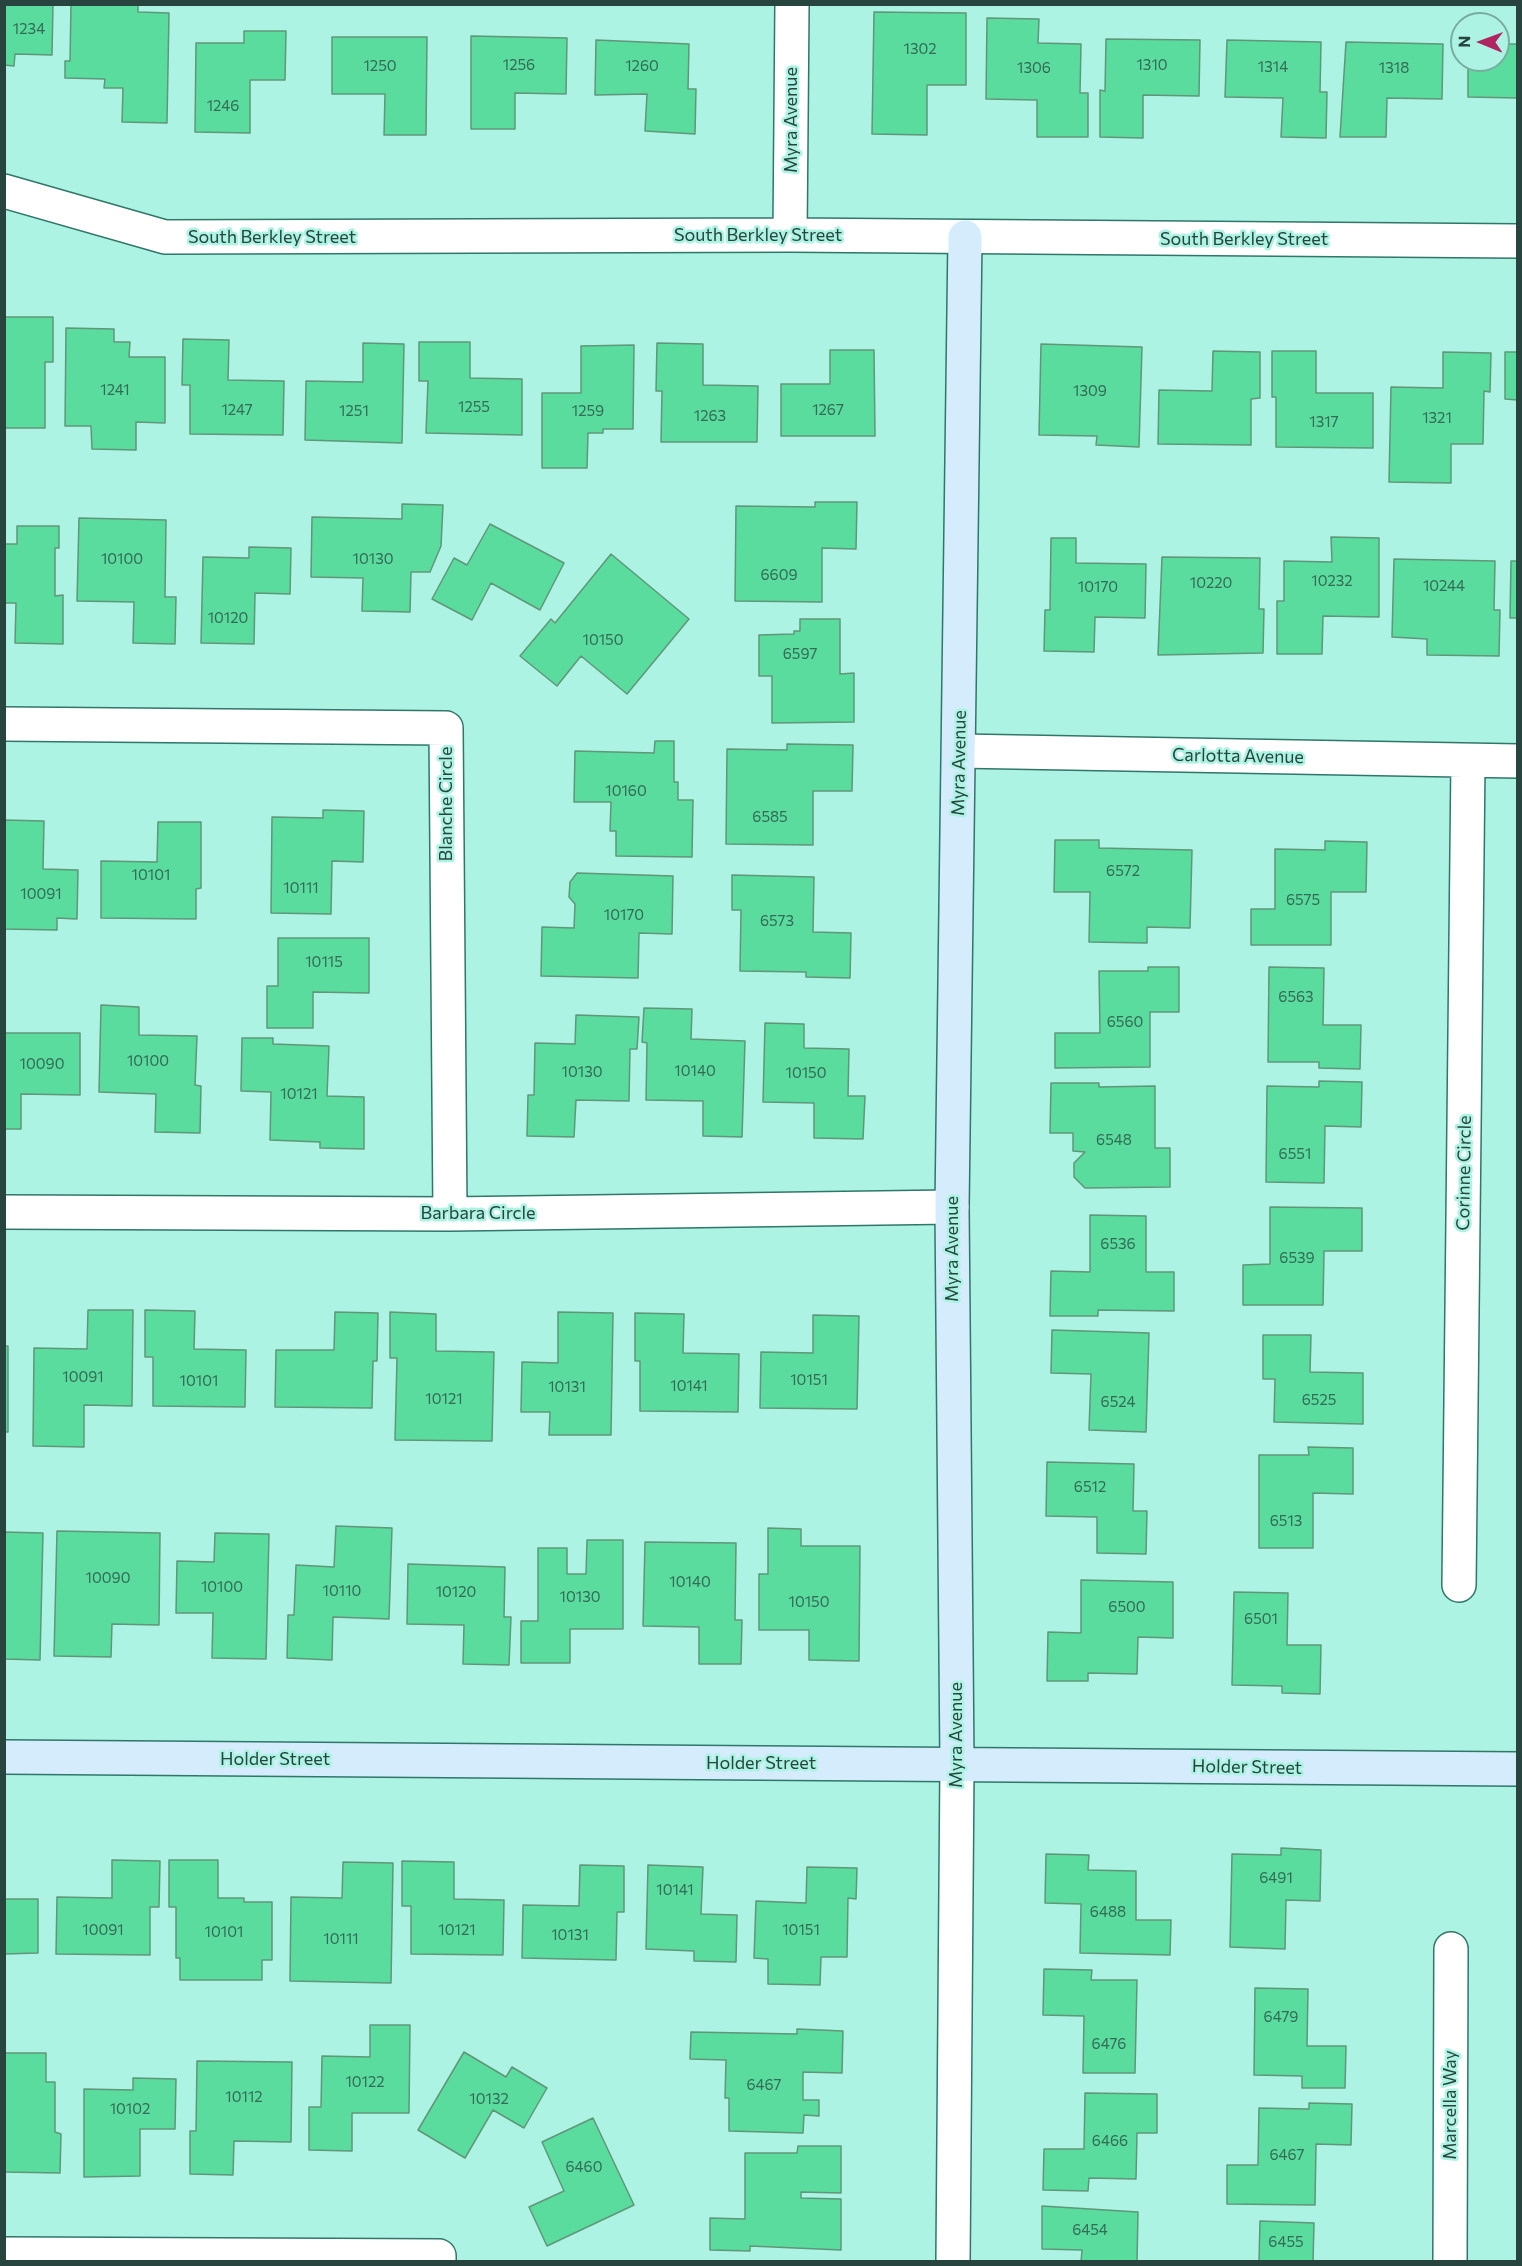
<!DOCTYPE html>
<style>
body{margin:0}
#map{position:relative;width:1522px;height:2266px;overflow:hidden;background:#acf3e3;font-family:Commissioner,sans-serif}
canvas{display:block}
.frame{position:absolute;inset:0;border:6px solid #27443e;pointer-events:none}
.north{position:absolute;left:1450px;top:12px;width:60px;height:60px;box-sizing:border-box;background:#acf3e3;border:2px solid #77ada1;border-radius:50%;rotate:271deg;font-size:16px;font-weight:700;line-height:24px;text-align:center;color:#27443e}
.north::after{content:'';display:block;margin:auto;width:21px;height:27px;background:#b02462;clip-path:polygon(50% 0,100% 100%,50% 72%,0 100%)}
</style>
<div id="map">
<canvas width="1522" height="2266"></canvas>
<div class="frame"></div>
<div class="north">N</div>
</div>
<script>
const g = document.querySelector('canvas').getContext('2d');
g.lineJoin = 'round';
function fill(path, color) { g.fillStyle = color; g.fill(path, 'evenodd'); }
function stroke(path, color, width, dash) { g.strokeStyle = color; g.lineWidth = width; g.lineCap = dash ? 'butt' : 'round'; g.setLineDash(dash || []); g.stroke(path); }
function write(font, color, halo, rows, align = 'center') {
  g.font = font + ' Commissioner,sans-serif'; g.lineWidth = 5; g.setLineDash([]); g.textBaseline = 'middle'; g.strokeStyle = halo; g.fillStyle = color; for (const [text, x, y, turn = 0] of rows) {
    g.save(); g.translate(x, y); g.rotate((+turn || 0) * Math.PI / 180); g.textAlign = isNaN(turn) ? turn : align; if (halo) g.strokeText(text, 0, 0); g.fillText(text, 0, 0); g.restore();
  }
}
const building = new Path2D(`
 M 4,4 L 53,4 L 52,55 L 15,54 L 14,66 L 4,65 Z
 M 71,4 L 138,4 L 138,12 L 169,13 L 167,123 L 122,122 L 123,88 L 104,88 L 105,79 L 65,78 L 65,61 L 70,61 Z
 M 874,12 L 966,13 L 966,85 L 927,85 L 927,135 L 872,134 Z
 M 987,18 L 1039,19 L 1038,43 L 1081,44 L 1080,93 L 1088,93 L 1088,137 L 1037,137 L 1037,100 L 986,99 Z
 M 244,31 L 286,31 L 285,80 L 250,80 L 250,133 L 195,132 L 196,43 L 244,43 Z
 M 471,36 L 567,38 L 566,94 L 515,93 L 515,129 L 471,129 Z
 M 332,37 L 427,37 L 426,135 L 384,135 L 385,94 L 332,94 Z
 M 1106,39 L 1200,40 L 1199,96 L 1143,95 L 1143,138 L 1100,137 L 1100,90 L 1105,91 Z
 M 596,40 L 689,44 L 688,89 L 696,89 L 695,134 L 645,131 L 647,94 L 595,95 Z
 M 1227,40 L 1321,42 L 1320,92 L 1327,92 L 1326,138 L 1281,137 L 1283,98 L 1225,97 Z
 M 1346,42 L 1443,44 L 1442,99 L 1387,98 L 1386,137 L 1340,137 Z
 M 1498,44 L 1518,44 L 1518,98 L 1468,97 L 1468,60 L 1498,60 Z
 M 4,317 L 53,317 L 53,362 L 45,362 L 45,428 L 4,428 Z
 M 66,328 L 114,329 L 114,342 L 130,342 L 129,357 L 165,357 L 165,423 L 136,422 L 136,450 L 92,449 L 91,426 L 65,426 Z
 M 183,339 L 229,340 L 228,380 L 284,381 L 283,435 L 190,434 L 190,385 L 182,385 Z
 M 419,342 L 470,342 L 470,378 L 522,379 L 522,435 L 426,433 L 428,381 L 419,381 Z
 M 363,343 L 404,344 L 402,443 L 305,440 L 306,381 L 363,382 Z
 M 657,343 L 703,344 L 703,385 L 758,386 L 757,442 L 661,442 L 662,391 L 656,391 Z
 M 1041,344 L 1142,347 L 1139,447 L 1096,445 L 1097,436 L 1039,435 Z
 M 634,345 L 633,429 L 603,429 L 603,433 L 588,433 L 587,468 L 542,468 L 542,393 L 581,393 L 581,346 Z
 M 830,350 L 874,350 L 875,436 L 781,436 L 781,384 L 830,384 Z
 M 1213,351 L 1260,352 L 1260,398 L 1251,399 L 1251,445 L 1158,444 L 1159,390 L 1212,391 Z
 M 1272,351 L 1316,351 L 1316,393 L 1373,393 L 1373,448 L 1276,447 L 1276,397 L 1272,397 Z
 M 1443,352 L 1491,353 L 1490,392 L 1484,391 L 1483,444 L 1451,444 L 1451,483 L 1389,482 L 1391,387 L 1443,388 Z
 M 1505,352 L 1518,352 L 1518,400 L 1505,399 Z
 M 815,502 L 857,502 L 856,549 L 822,548 L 822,602 L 735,601 L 736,506 L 815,507 Z
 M 402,504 L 443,505 L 441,546 L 430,572 L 411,572 L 410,612 L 362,611 L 363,578 L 311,577 L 312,517 L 402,519 Z
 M 79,518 L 166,520 L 165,597 L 176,597 L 175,644 L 133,643 L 134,602 L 77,601 Z
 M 490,524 L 564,563 L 540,610 L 491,583 L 472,620 L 432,599 L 454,558 L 467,565 Z
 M 17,526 L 59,526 L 59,548 L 55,548 L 55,596 L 63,595 L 63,644 L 15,643 L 16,603 L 4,603 L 4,544 L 17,544 Z
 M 1331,537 L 1379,538 L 1379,617 L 1323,616 L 1322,654 L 1277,654 L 1277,601 L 1284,601 L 1284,561 L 1332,562 Z
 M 1051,538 L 1076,538 L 1076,563 L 1146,564 L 1145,618 L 1095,617 L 1094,652 L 1044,651 L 1045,610 L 1050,610 Z
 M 249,547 L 291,548 L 290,594 L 255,593 L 254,644 L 201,643 L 203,557 L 249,558 Z
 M 611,554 L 689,619 L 627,694 L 581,656 L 557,686 L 520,656 L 551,619 L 555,623 Z
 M 1162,557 L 1260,558 L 1259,609 L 1264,609 L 1263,653 L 1158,655 Z
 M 1394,559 L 1495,561 L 1494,610 L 1500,610 L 1499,656 L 1427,655 L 1427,639 L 1392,637 Z
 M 1511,561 L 1518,561 L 1518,618 L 1510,618 Z
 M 800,619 L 840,619 L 840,674 L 854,673 L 854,722 L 772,723 L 772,676 L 759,676 L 759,635 L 794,634 L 794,631 L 800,631 Z
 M 655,741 L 674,741 L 674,782 L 678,782 L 678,800 L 693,800 L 692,857 L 616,856 L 616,831 L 610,831 L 611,802 L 574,802 L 575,751 L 654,753 Z
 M 787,744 L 853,745 L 852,791 L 813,791 L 813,845 L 726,844 L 727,749 L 787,750 Z
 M 323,810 L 364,811 L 363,862 L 332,861 L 331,914 L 271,913 L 272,817 L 323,818 Z
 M 4,820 L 44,821 L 43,869 L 78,870 L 77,919 L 57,918 L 57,930 L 4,929 Z
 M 158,822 L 201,822 L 201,888 L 196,889 L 196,919 L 101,918 L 101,861 L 157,862 Z
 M 1055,840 L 1099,840 L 1099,848 L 1192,850 L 1190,928 L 1147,927 L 1147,943 L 1089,942 L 1090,892 L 1054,892 Z
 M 1325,841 L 1367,842 L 1366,892 L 1331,892 L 1331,945 L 1251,945 L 1251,909 L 1275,909 L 1275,849 L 1325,850 Z
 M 577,873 L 673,876 L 672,934 L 639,933 L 638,978 L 541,976 L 542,927 L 574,928 L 575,904 L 569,897 L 570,882 Z
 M 732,875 L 814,877 L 813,932 L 851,933 L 850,978 L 806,977 L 806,972 L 740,971 L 741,910 L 732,910 Z
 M 278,938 L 369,938 L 369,993 L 313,992 L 313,1028 L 267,1028 L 267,986 L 278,986 Z
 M 1148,967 L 1179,967 L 1179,1012 L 1150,1012 L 1150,1067 L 1055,1068 L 1055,1033 L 1100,1033 L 1099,971 L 1148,971 Z
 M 1269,967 L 1324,968 L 1323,1025 L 1361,1025 L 1360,1069 L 1319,1068 L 1319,1062 L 1268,1062 Z
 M 101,1005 L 139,1007 L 139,1035 L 197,1036 L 195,1085 L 201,1086 L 200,1133 L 155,1132 L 156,1094 L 99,1092 Z
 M 644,1008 L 692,1009 L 691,1039 L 745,1041 L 742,1137 L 703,1136 L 703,1101 L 646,1100 L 647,1043 L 642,1042 Z
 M 576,1015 L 639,1017 L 637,1049 L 630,1049 L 629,1101 L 576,1100 L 574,1137 L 527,1136 L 528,1095 L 534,1095 L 535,1043 L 575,1044 Z
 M 765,1023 L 804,1024 L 804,1048 L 849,1049 L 848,1096 L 865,1096 L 863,1139 L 814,1138 L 814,1103 L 763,1102 Z
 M 4,1033 L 80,1033 L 80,1095 L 21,1094 L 21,1129 L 4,1129 Z
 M 242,1038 L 273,1038 L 273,1044 L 329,1046 L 327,1096 L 364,1097 L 364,1149 L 320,1148 L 320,1142 L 270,1140 L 271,1092 L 241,1091 Z
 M 1319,1081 L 1362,1082 L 1361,1127 L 1325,1126 L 1324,1183 L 1266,1182 L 1267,1086 L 1319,1087 Z
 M 1051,1083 L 1099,1083 L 1099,1087 L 1155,1086 L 1155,1148 L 1170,1148 L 1170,1187 L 1085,1188 L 1074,1177 L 1074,1163 L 1085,1152 L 1073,1151 L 1073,1133 L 1050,1133 Z
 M 1270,1207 L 1362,1208 L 1362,1251 L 1324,1251 L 1323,1305 L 1243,1305 L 1243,1265 L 1270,1264 Z
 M 1090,1215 L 1146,1216 L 1146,1272 L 1174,1272 L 1174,1311 L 1098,1310 L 1098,1316 L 1050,1316 L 1051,1271 L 1090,1272 Z
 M 88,1310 L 133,1310 L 132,1406 L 84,1405 L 84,1447 L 33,1446 L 34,1348 L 87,1349 Z
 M 145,1310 L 195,1311 L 194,1349 L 246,1350 L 245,1407 L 153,1406 L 153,1357 L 145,1357 Z
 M 335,1312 L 378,1313 L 377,1361 L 373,1361 L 372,1408 L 275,1407 L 276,1350 L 334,1350 Z
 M 390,1312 L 436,1314 L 436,1351 L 494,1352 L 492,1441 L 395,1440 L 397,1358 L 390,1358 Z
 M 558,1312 L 613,1313 L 611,1435 L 549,1435 L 550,1412 L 521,1412 L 522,1362 L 558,1363 Z
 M 635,1313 L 684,1314 L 683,1353 L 739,1354 L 738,1412 L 640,1411 L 640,1361 L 635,1361 Z
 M 813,1315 L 859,1316 L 857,1409 L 760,1408 L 761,1352 L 813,1353 Z
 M 1052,1330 L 1149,1333 L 1146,1432 L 1089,1430 L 1091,1374 L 1051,1373 Z
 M 1263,1335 L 1311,1335 L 1310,1372 L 1363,1373 L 1363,1424 L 1274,1422 L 1275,1379 L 1263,1379 Z
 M 4,1346 L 8,1346 L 8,1432 L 4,1432 Z
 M 1308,1447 L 1353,1448 L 1353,1494 L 1313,1493 L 1313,1548 L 1259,1548 L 1259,1455 L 1309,1455 Z
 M 1047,1462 L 1134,1464 L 1133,1511 L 1147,1511 L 1146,1554 L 1097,1553 L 1097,1517 L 1046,1516 Z
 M 336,1526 L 392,1528 L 389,1619 L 333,1617 L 332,1660 L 287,1658 L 288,1615 L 294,1615 L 296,1565 L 334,1567 Z
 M 768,1528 L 801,1529 L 801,1546 L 860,1546 L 859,1661 L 809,1660 L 809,1630 L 759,1630 L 759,1574 L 768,1574 Z
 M 57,1531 L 160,1533 L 159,1625 L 112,1624 L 111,1657 L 54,1656 Z
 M 4,1532 L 43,1533 L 40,1660 L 4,1659 Z
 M 215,1533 L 269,1534 L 266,1659 L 212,1658 L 213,1613 L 176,1613 L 177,1561 L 214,1562 Z
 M 587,1540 L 623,1540 L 623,1629 L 570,1629 L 570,1663 L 521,1663 L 521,1621 L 538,1621 L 538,1548 L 567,1548 L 567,1574 L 586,1574 Z
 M 645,1542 L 736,1543 L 735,1620 L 742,1620 L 741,1664 L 699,1664 L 699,1627 L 643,1626 Z
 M 408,1564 L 505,1567 L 504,1617 L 511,1617 L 509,1665 L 463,1664 L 464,1625 L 407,1624 Z
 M 1081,1580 L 1173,1582 L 1173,1638 L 1138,1637 L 1137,1674 L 1088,1673 L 1088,1681 L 1047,1681 L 1048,1632 L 1081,1633 Z
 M 1234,1592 L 1288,1593 L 1287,1645 L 1321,1645 L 1320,1694 L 1282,1693 L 1282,1686 L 1232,1685 Z
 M 1281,1848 L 1321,1850 L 1320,1901 L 1286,1900 L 1285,1949 L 1230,1947 L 1232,1854 L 1281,1855 Z
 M 1046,1854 L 1089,1855 L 1088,1870 L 1136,1871 L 1136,1920 L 1171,1920 L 1170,1955 L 1080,1953 L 1081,1904 L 1045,1903 Z
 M 112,1860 L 160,1861 L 159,1907 L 150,1907 L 150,1955 L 56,1954 L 57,1897 L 112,1898 Z
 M 169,1860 L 218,1860 L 218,1898 L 244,1898 L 244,1902 L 272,1902 L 272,1960 L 262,1960 L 262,1980 L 180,1980 L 180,1958 L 176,1958 L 176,1907 L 169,1907 Z
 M 402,1861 L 454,1862 L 454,1899 L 504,1900 L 503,1955 L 411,1954 L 411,1906 L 402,1906 Z
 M 343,1862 L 393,1863 L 391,1983 L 290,1981 L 291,1897 L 342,1898 Z
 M 580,1865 L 624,1866 L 624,1912 L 617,1912 L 616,1960 L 522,1958 L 523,1905 L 579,1906 Z
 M 648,1865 L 703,1867 L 701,1914 L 737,1915 L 736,1962 L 694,1961 L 694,1951 L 646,1949 Z
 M 807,1867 L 857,1868 L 856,1899 L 848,1898 L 847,1957 L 821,1957 L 820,1985 L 768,1984 L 768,1959 L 754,1958 L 756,1901 L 806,1903 Z
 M 4,1899 L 38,1899 L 38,1953 L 4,1954 Z
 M 1044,1969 L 1092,1970 L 1091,1980 L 1137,1980 L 1135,2073 L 1083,2073 L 1084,2016 L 1043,2015 Z
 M 1255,1988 L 1308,1989 L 1307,2046 L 1346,2046 L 1345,2088 L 1302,2088 L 1302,2076 L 1254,2075 Z
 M 370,2025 L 410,2025 L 409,2113 L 352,2113 L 352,2151 L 309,2150 L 309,2107 L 321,2107 L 322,2056 L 370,2057 Z
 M 797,2029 L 843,2031 L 842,2073 L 803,2072 L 803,2100 L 819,2100 L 819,2116 L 804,2115 L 803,2133 L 729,2131 L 729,2098 L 725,2098 L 726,2060 L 690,2059 L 691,2032 L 797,2034 Z
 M 464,2052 L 506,2077 L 512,2067 L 547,2088 L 524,2128 L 493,2110 L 465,2158 L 418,2130 Z
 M 4,2053 L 46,2053 L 46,2082 L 55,2082 L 55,2132 L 61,2134 L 60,2173 L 4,2172 Z
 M 197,2061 L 292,2062 L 291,2142 L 234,2141 L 233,2175 L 190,2174 L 190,2131 L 196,2131 Z
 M 133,2078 L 176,2079 L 175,2129 L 140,2129 L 140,2176 L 84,2177 L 84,2089 L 133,2090 Z
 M 1085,2093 L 1157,2094 L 1157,2133 L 1137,2133 L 1136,2179 L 1089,2178 L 1088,2191 L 1043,2190 L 1044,2149 L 1084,2149 Z
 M 1309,2103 L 1352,2104 L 1351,2145 L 1316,2144 L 1315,2205 L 1227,2204 L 1227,2165 L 1258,2165 L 1259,2108 L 1309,2109 Z
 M 593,2118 L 634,2205 L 547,2246 L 529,2207 L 564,2191 L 542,2142 Z
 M 798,2146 L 841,2146 L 841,2193 L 801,2192 L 801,2198 L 841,2199 L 841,2250 L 750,2246 L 750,2251 L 710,2250 L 710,2218 L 745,2219 L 745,2153 L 797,2153 Z
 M 1042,2206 L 1138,2212 L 1137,2262 L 1081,2262 L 1082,2250 L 1042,2249 Z
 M 1260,2221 L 1314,2223 L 1313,2262 L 1259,2262 Z`);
const street = new Path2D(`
 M 4,191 L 165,237 L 790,235 L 1518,241
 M 790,235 L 792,4
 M 4,724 L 446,728 L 450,1214
 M 959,751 L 1518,761
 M 4,1212 L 450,1214 L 952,1207
 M 1459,1585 L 1468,761
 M 4,2254 L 439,2256 L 439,2262
 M 953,2262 L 957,1764
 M 1450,2262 L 1451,1949`);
const secondary = new Path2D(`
 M 4,1757 L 1518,1769
 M 957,1764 L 952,1207 L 965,237`);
const numberNames = [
 ["1234",29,29],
 ["1302",920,49],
 ["1256",519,65],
 ["1310",1152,65],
 ["1250",380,66],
 ["1260",642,66],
 ["1314",1273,67],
 ["1306",1034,68],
 ["1318",1394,68],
 ["1246",223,106],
 ["1241",115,390],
 ["1309",1090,391],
 ["1255",474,407],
 ["1247",237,410],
 ["1267",828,410],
 ["1251",354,411],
 ["1259",588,411],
 ["1263",710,416],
 ["1321",1437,418],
 ["1317",1324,422],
 ["10100",122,559],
 ["10130",373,559],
 ["6609",779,575],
 ["10232",1332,581],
 ["10220",1211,583],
 ["10244",1444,586],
 ["10170",1098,587],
 ["10120",228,618],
 ["10150",603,640],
 ["6597",800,654],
 ["10160",626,791],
 ["6585",770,817],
 ["6572",1123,871],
 ["10101",151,875],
 ["10111",301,888],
 ["10091",41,894],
 ["6575",1303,900],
 ["10170",624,915],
 ["6573",777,921],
 ["10115",324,962],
 ["6563",1296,997],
 ["6560",1125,1022],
 ["10100",148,1061],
 ["10090",42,1064],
 ["10140",695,1071],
 ["10130",582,1072],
 ["10150",806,1073],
 ["10121",299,1094],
 ["6548",1114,1140],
 ["6551",1295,1154],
 ["6536",1118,1244],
 ["6539",1297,1258],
 ["10091",83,1377],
 ["10151",809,1380],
 ["10101",199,1381],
 ["10141",689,1386],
 ["10131",567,1387],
 ["10121",444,1399],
 ["6525",1319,1400],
 ["6524",1118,1402],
 ["6512",1090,1487],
 ["6513",1286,1521],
 ["10090",108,1578],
 ["10140",690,1582],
 ["10100",222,1587],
 ["10110",342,1591],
 ["10120",456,1592],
 ["10130",580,1597],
 ["10150",809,1602],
 ["6500",1127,1607],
 ["6501",1261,1619],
 ["6491",1276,1878],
 ["10141",675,1890],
 ["6488",1108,1912],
 ["10091",103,1930],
 ["10121",457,1930],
 ["10151",801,1930],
 ["10101",224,1932],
 ["10131",570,1935],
 ["10111",341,1939],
 ["6479",1281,2017],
 ["6476",1109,2044],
 ["10122",365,2082],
 ["6467",764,2085],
 ["10112",244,2097],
 ["10132",489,2099],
 ["10102",130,2109],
 ["6466",1110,2141],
 ["6467",1287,2155],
 ["6460",584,2167],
 ["6454",1090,2230],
 ["6455",1286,2242]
];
const streetNames = [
 ["Myra Avenue",791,120,-90],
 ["South Berkley Street",758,235],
 ["South Berkley Street",272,237],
 ["South Berkley Street",1244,239],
 ["Carlotta Avenue",1238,756,1],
 ["Myra Avenue",959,763,-89],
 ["Blanche Circle",446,804,-90],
 ["Corinne Circle",1464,1173,-89],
 ["Barbara Circle",478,1213],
 ["Myra Avenue",952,1249,-90],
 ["Myra Avenue",956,1735,-90],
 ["Holder Street",275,1759],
 ["Holder Street",761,1763],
 ["Holder Street",1247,1767,1],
 ["Marcella Way",1450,2105,-90]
];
fill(building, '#59dc9e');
stroke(building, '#609679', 1.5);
stroke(street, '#307669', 36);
stroke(secondary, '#307669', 36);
stroke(street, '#fff', 33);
stroke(secondary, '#d4ecfb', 33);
write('15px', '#346a56', null, numberNames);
write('18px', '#27443e', '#acf3e3', streetNames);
</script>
